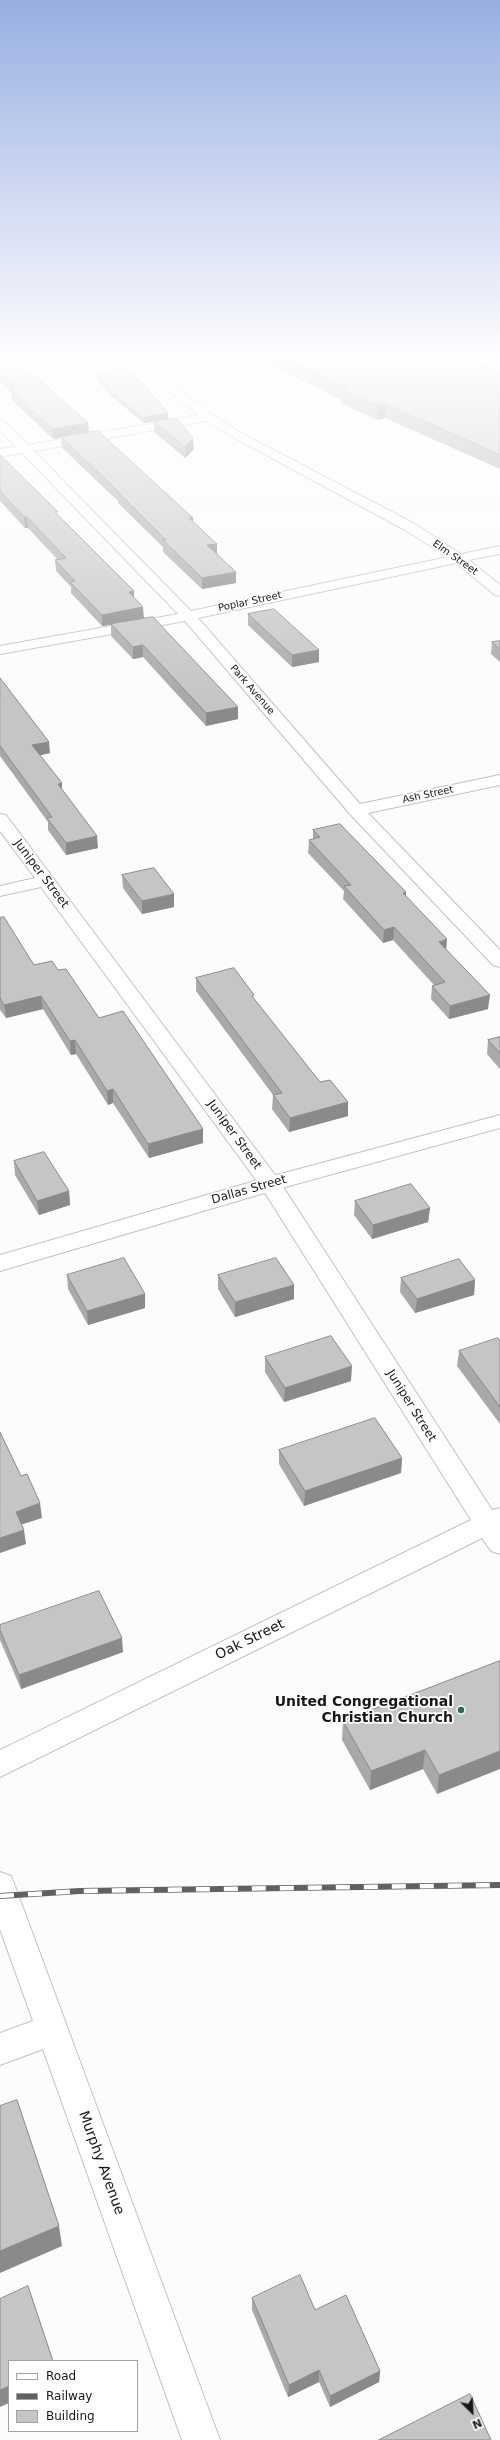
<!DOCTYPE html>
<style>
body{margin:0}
#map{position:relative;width:500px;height:2440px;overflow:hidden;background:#fcfbfe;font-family:"DejaVu Sans",sans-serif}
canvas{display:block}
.legend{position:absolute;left:8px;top:2360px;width:130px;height:72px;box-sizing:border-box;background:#fff;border:1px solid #a3a2a3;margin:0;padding:5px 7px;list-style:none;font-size:12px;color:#181718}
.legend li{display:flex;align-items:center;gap:8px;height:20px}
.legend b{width:20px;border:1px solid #a3a2a3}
.north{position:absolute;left:452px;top:2392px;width:40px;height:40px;-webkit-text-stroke:3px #fff;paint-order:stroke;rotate:156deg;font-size:11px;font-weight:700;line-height:16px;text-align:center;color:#181718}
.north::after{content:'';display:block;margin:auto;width:14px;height:18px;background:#181718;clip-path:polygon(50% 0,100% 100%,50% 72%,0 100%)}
</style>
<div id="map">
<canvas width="500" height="2440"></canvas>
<ul class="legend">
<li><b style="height:5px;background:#fff"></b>Road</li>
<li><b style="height:5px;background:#616062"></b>Railway</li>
<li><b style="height:11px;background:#c5c4c7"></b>Building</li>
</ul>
<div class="north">N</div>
</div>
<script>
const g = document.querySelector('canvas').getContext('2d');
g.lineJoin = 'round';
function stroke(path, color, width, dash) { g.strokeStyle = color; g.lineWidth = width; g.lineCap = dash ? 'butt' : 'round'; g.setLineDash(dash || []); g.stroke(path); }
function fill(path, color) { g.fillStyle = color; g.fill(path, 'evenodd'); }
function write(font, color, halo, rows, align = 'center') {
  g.font = font + ' "DejaVu Sans",sans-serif'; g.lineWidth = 3.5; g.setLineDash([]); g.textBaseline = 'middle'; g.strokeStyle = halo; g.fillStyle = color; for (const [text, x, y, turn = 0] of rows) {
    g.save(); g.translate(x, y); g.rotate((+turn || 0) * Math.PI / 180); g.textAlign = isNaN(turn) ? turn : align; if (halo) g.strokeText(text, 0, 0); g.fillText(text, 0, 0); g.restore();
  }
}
const minor = new Path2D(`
 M 145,359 L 155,359 L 178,388 L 213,415 L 241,433 L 415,524 L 461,554 L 500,546 L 500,554 L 469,560 L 500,585 L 500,596 L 495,595 L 456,563 L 198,618 L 360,804 L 500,775 L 500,785 L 368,813 L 500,950 L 500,967 L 493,965 L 350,814 L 185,621 L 0,654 L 0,646 L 178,614 L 22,453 L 0,457 L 0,449 L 16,447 L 0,430 L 0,420 L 4,421 L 28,445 L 199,415 L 170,392 ZM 207,421 L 233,437 L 405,530 L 448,557 L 191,611 L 34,451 Z
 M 0,814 L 6,815 L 278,1179 L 492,1510 L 500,1508 L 500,1554 L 491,1551 L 482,1538 L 0,1777 L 0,1750 L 471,1520 L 262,1188 L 41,887 L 0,896 L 0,886 L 35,878 L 0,831 Z
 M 0,1872 L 11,1876 L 15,1886 L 220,2440 L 182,2440 L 43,2049 L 0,2065 L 0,2033 L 33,2021 L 0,1929 Z`);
const tertiary = new Path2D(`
 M 500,1115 L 500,1128 L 278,1189 L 0,1271 L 0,1255 L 262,1179 Z`);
const rail = new Path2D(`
 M 0,1896 L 80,1891 L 500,1885`);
const wall = new Path2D(`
 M 0,359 L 89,433 L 193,518 L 193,522 L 217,544 L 217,555 L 236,572 L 236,583 L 202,589 L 163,552 L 163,547 L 118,503 L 118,501 L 62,448 L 61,438 L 53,439 L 12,400 L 11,393 L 0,382 Z
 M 253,359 L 465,359 L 500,373 L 500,469 L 385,418 L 377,420 L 341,403 L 341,399 L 324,392 L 324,390 Z
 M 96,374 L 168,413 L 168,419 L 144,423 L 112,397 L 97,379 Z
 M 154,422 L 194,449 L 185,458 L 154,432 Z
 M 0,455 L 58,515 L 134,598 L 144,618 L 238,719 L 206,726 L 143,657 L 133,659 L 111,636 L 111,625 L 102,626 L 71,593 L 71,587 L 56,571 L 55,560 L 57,559 L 28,528 L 25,528 L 0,501 Z
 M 248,614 L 319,650 L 319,662 L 292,667 L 248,625 Z
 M 500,641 L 500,662 L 491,654 L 492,642 Z
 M 0,678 L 50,753 L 40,755 L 98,848 L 66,855 L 48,830 L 48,822 L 0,756 Z
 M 313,830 L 406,892 L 406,896 L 446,950 L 488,1009 L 449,1019 L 431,999 L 432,986 L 434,985 L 393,940 L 383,943 L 343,899 L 344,891 L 308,853 L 309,840 L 313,839 Z
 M 122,875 L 174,907 L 142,914 L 123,888 Z
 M 0,918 L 34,965 L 58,970 L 99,1018 L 203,1129 L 203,1143 L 149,1158 L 113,1103 L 108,1105 L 76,1054 L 71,1055 L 43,1009 L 6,1018 L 0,1010 Z
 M 196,978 L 254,999 L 320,1082 L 348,1102 L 348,1116 L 289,1132 L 272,1109 L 273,1095 L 196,991 Z
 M 500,1037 L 500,1069 L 487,1054 L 488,1040 Z
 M 14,1161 L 69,1191 L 70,1205 L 39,1215 L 15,1175 Z
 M 355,1201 L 430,1208 L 428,1222 L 372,1239 L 354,1215 Z
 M 67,1275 L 145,1294 L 145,1308 L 88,1325 L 68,1289 Z
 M 218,1275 L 294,1285 L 294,1299 L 235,1317 L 218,1289 Z
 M 401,1278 L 475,1280 L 474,1295 L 415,1313 L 400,1292 Z
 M 500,1341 L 500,1424 L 457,1366 L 459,1351 Z
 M 265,1357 L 351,1381 L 284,1402 L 265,1372 Z
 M 279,1450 L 402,1458 L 401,1473 L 304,1506 L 279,1464 Z
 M 0,1625 L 123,1652 L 21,1689 L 0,1640 Z
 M 500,1661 L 437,1794 L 423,1769 L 370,1790 L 342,1740 L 343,1721 Z
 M 252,2298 L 315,2310 L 380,2371 L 379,2382 L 330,2407 L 319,2382 L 288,2397 L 252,2310 Z`);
const shadedWall = new Path2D(`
 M 386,404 L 385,418 L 377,420 L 378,406 Z
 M 168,413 L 168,419 L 144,423 L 143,418 Z
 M 88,423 L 89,433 L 53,439 L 52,429 Z
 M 193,438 L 194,449 L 185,458 L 185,447 Z
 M 24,517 L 27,517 L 28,528 L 25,528 Z
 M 189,518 L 193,518 L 193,529 Z
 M 217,544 L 217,555 L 207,545 Z
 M 236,572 L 236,583 L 202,589 L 202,578 Z
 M 134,591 L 134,603 L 129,592 Z
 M 143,607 L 144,619 L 102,626 L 102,615 Z
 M 143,645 L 143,657 L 133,659 L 133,647 Z
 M 319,650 L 319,662 L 292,667 L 292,655 Z
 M 238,707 L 238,719 L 206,726 L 206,713 Z
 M 49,742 L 50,753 L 33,757 L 32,745 Z
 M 62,783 L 62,795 L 58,784 Z
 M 97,836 L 98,848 L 66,855 L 66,843 Z
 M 406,892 L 406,905 L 403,893 Z
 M 174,894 L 174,907 L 142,914 L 142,901 Z
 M 394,927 L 393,940 L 383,943 L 384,930 Z
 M 447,939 L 446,953 L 439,942 Z
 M 490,995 L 488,1009 L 449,1019 L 450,1006 Z
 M 41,996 L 43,1009 L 6,1018 L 4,1005 Z
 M 75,1040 L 76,1054 L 71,1055 L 70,1041 Z
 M 113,1089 L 113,1103 L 108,1105 L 107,1091 Z
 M 348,1102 L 348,1116 L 289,1132 L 290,1118 Z
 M 203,1129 L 203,1143 L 149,1158 L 148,1144 Z
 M 69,1191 L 70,1205 L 39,1215 L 37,1201 Z
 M 430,1208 L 428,1222 L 372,1239 L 373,1225 Z
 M 475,1280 L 474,1295 L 415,1313 L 417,1299 Z
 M 294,1285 L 294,1299 L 235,1317 L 235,1302 Z
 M 145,1294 L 145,1308 L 88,1325 L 87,1311 Z
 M 352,1366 L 351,1381 L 284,1402 L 285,1388 Z
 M 402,1458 L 401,1473 L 304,1506 L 305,1491 Z
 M 40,1503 L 42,1518 L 17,1526 L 16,1512 Z
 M 24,1530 L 26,1544 L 0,1553 L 0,1538 Z
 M 122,1638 L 123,1652 L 21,1689 L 19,1675 Z
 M 425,1750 L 423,1769 L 370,1790 L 371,1771 Z
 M 500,1751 L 500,1769 L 437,1794 L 439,1775 Z
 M 59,2226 L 62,2246 L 0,2273 L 0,2251 Z
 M 319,2370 L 319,2382 L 288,2397 L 289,2385 Z
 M 380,2371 L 379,2382 L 330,2407 L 330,2396 Z
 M 9,2386 L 9,2403 L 0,2407 L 0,2390 Z`);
const building = new Path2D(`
 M 0,359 L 16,359 L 88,423 L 52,429 L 11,390 L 17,389 L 0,373 Z
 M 283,359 L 465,359 L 500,373 L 500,455 L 386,404 L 378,406 L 341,390 L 348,388 L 324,379 L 327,378 Z
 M 123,368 L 140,380 L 168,413 L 143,418 L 112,392 L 96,374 Z
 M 176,418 L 193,438 L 185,447 L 154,422 Z
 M 98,431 L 193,518 L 189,518 L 217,544 L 207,545 L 236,572 L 202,578 L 163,540 L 166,540 L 118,492 L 119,492 L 61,437 Z
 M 0,455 L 58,512 L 55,512 L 134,591 L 129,592 L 143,607 L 102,615 L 70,582 L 75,581 L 55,560 L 66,558 L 27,517 L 24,517 L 0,491 Z
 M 274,609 L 319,650 L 292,655 L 248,614 Z
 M 153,617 L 238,707 L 206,713 L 143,645 L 133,647 L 111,624 Z
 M 500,641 L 500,649 L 492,642 Z
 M 0,678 L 49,742 L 32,745 L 62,783 L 58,784 L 97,836 L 66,843 L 47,818 L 52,817 L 0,746 Z
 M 340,824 L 406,892 L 403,893 L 447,939 L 439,942 L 490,995 L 450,1006 L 432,986 L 445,982 L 394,927 L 384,930 L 344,886 L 351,885 L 309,840 L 320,837 L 313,830 Z
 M 154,868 L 174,894 L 142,901 L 122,875 Z
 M 4,917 L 34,965 L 52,961 L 58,970 L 66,969 L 99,1018 L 123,1011 L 203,1129 L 148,1144 L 113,1089 L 107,1091 L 75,1040 L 70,1041 L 41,996 L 4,1005 L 0,998 L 0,918 Z
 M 234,968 L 254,995 L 252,996 L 320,1082 L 330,1080 L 348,1102 L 290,1118 L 273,1095 L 282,1093 L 196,978 Z
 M 500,1037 L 500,1053 L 488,1040 Z
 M 44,1152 L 69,1191 L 37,1201 L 14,1161 Z
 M 411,1184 L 430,1208 L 373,1225 L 355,1201 Z
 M 124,1258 L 145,1294 L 87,1311 L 67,1275 Z
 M 276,1258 L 294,1285 L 235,1302 L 218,1275 Z
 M 459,1259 L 475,1280 L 417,1299 L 401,1278 Z
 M 331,1336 L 352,1366 L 285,1388 L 265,1357 Z
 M 498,1338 L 500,1341 L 500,1407 L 459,1351 Z
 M 375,1418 L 402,1458 L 305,1491 L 279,1450 Z
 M 0,1432 L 21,1476 L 27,1474 L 40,1503 L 16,1512 L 24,1530 L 0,1538 Z
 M 99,1591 L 122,1638 L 19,1675 L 0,1630 L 0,1625 Z
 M 500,1661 L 500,1751 L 439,1775 L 425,1750 L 371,1771 L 343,1721 Z
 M 17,2100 L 59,2226 L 0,2251 L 0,2106 Z
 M 300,2275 L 315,2310 L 346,2295 L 380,2371 L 330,2396 L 319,2370 L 289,2385 L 252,2298 Z
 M 28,2286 L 53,2361 L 9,2361 L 9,2386 L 0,2390 L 0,2299 Z
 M 470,2394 L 491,2440 L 379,2440 Z`);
const markers = [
 [461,1710,4,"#1e7549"]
];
const farStreetnames = [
 ["Elm Street",455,558,35],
 ["Poplar Street",250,602,-12],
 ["Park Avenue",252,690,49],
 ["Ash Street",428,795,-12]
];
const streetNames = [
 ["Juniper Street",41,874,53],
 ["Juniper Street",234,1135,54],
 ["Dallas Street",249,1190,-16],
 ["Juniper Street",411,1406,58]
];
const nearStreetnames = [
 ["Oak Street",250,1640,-26],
 ["Murphy Avenue",101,2163,70]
];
const nearPoinames = [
 ["United Congregational",453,1702],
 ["Christian Church",453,1718]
];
stroke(minor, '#c2c1c4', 2);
stroke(tertiary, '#c2c1c4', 2);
fill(minor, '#fff');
fill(tertiary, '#fff');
stroke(rail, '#616062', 6);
stroke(rail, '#fff', 4.5, [14]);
fill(wall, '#a9a9ab');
fill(shadedWall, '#8a898b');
fill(building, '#c5c4c7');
stroke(building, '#8a898b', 1);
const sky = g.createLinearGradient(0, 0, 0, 700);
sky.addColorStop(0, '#97afe1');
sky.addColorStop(0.51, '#fefdff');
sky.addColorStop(1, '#fefdff00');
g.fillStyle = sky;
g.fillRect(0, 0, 500, 700);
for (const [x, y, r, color] of markers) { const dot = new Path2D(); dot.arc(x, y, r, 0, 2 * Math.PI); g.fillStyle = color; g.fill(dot); stroke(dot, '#fff', 1.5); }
write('10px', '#181718', '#fff', farStreetnames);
write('12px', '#181718', '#fff', streetNames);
write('14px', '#181718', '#fff', nearStreetnames);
write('bold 14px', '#181718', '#fff', nearPoinames, 'right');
</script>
